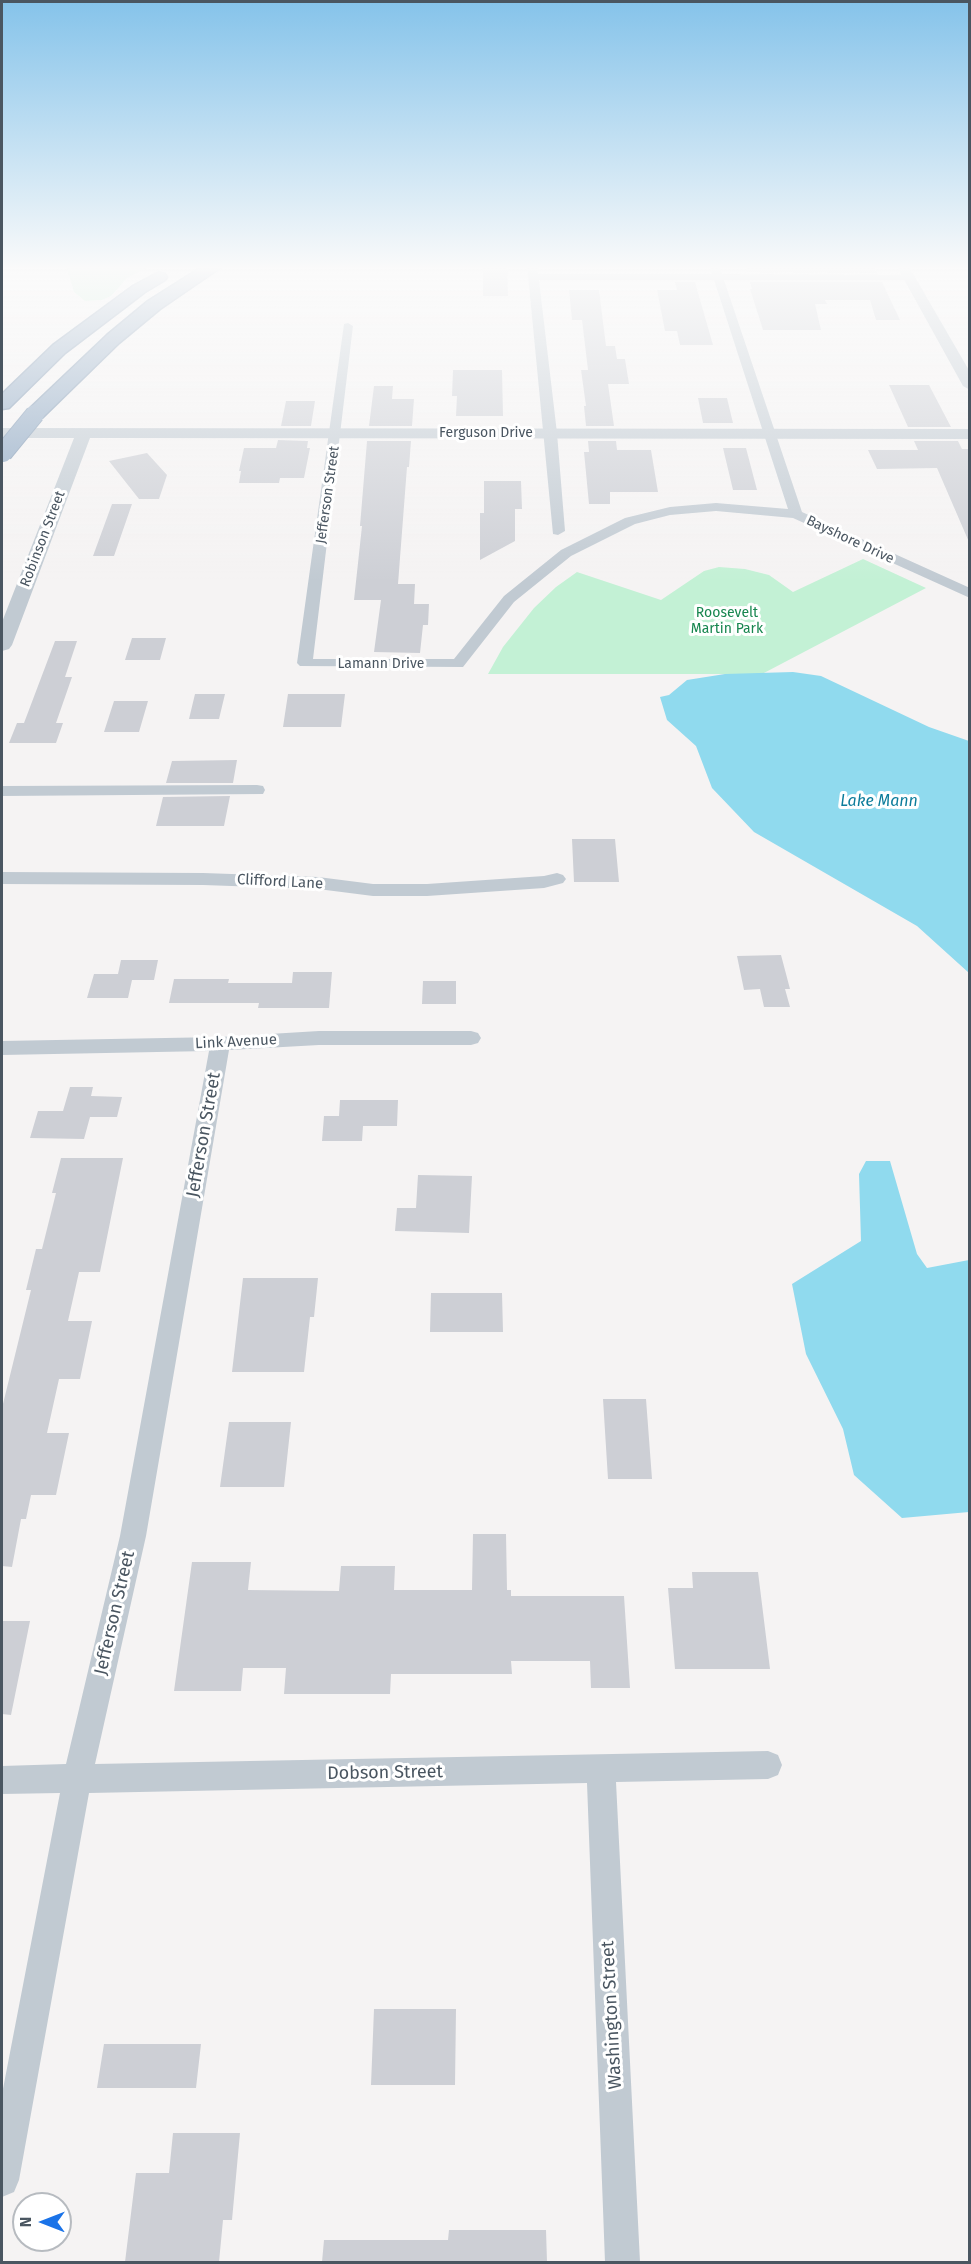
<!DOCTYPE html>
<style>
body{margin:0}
#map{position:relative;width:971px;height:2264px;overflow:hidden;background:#f5f3f3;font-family:"Fira Sans",sans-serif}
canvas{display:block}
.frame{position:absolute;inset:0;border:3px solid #4a5661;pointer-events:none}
.north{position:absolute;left:12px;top:2192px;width:60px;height:60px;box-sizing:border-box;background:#fff;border:2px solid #b7bbc0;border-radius:50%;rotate:270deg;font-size:16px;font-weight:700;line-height:24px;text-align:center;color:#4a5661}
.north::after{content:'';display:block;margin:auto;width:21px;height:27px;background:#1a73e8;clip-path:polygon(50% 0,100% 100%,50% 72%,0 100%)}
</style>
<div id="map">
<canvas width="971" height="2264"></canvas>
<div class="frame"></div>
<div class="north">N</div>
</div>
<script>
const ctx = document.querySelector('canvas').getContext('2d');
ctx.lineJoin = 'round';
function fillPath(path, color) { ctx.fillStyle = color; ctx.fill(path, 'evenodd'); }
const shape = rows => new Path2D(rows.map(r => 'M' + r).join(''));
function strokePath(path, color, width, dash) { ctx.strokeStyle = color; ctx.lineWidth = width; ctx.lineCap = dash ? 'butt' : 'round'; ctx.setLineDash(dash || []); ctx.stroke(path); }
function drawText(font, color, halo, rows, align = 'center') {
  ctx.font = font + ' "Fira Sans",sans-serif'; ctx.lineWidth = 6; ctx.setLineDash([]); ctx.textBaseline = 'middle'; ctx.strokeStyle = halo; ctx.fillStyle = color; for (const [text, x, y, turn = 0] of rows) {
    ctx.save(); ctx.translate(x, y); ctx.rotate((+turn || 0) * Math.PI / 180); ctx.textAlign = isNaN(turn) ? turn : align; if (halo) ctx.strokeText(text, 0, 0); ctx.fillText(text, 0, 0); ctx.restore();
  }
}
fillPath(shape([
 [66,265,152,265,127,278,111,296,102,300,85,301,74,292],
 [863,559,926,588,762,674,488,674,503,647,534,608,556,587,577,572,661,600,704,571,719,567,745,569,769,575,793,592]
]), '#c3f1d5');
fillPath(shape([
 [793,672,821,676,929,727,969,741,969,973,917,926,754,832,712,788,696,746,667,720,660,697,669,695,687,680,725,674],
 [866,1161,890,1161,917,1254,927,1268,969,1260,969,1512,902,1518,854,1475,843,1429,806,1354,792,1284,861,1241,859,1174]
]), '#90daee');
fillPath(shape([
 [483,265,507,265,508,296,483,296],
 [745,265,873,265,877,273,747,272],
 [675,282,695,282,713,345,680,345,677,331,665,331,657,290,677,290],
 [750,282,882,282,900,320,876,320,870,300,825,300,827,304,815,304,821,330,763,330,750,289,752,289],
 [569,290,599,290,606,346,615,346,617,359,625,359,629,384,608,384,614,426,586,426,584,406,586,406,581,370,588,370,582,320,572,320],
 [453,370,502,370,503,416,456,416,457,396,452,396],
 [889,385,929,385,951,427,908,427],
 [374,386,393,386,392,399,414,399,412,426,369,426],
 [698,398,727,398,733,423,703,423],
 [286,401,315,401,311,426,281,426],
 [278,440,308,441,307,448,310,448,304,478,280,478,279,483,239,483,241,471,239,471,244,448,276,448],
 [367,441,411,441,409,467,407,467,398,584,415,584,414,604,429,604,428,625,423,625,420,653,374,652,381,600,354,600,362,526,360,526],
 [588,441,616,441,617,450,651,450,658,492,610,492,610,504,589,504,584,452,589,452],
 [914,441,958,441,962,449,969,449,969,542,937,468,877,469,868,450,918,450],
 [723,448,746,448,757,490,733,490],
 [147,453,167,475,159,499,139,499,109,461],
 [484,481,521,481,522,509,515,509,515,541,480,560,480,513,484,513],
 [112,504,132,504,114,556,93,556],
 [132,638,166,638,160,660,125,660],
 [55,641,77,641,65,677,72,677,56,723,63,723,56,743,9,743,17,723,24,723],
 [195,694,225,694,219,719,189,719],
 [288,694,345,694,341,727,283,727],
 [114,701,148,701,139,732,104,732],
 [237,760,233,783,166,783,172,761],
 [230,796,224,826,156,826,163,797],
 [572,839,615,839,619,882,574,882],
 [781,955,790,989,785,989,790,1007,764,1007,760,989,744,990,737,956],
 [121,960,158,960,154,980,132,980,128,998,87,998,94,974,118,974],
 [293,972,332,972,329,1008,258,1008,259,1003,169,1003,174,979,229,979,228,983,292,983],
 [423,981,456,981,456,1004,422,1004],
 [70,1087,93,1087,91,1096,122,1097,117,1117,90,1117,84,1139,30,1138,38,1111,63,1111],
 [340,1100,398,1100,397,1126,363,1126,362,1141,322,1141,324,1116,339,1116],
 [61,1158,123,1158,100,1272,79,1272,68,1321,92,1321,80,1379,59,1379,47,1433,69,1433,56,1495,31,1495,26,1519,21,1519,12,1567,2,1566,2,1408,31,1290,26,1290,36,1249,42,1249,56,1193,52,1193],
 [418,1175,472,1176,469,1233,395,1231,397,1208,416,1208],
 [243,1278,318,1278,314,1317,310,1317,304,1372,232,1372],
 [431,1293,502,1293,503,1332,430,1332],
 [603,1399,646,1399,652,1479,608,1479],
 [229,1422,291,1422,284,1487,220,1487],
 [473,1534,506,1534,507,1590,511,1590,511,1596,624,1596,630,1688,591,1688,590,1661,511,1661,512,1674,391,1674,390,1694,284,1694,286,1668,243,1668,241,1691,174,1691,192,1562,251,1562,248,1590,339,1591,341,1566,395,1566,394,1590,472,1590],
 [692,1572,758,1572,770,1669,675,1669,668,1588,693,1588],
 [2,1621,30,1621,11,1715,2,1714],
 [374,2009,456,2009,455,2085,371,2085],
 [104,2044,201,2044,196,2088,97,2088],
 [173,2133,240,2133,232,2220,223,2220,219,2262,125,2262,136,2173,169,2173],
 [449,2230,546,2230,547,2262,322,2262,324,2240,448,2240]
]), '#cdcfd5');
const motorway = shape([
 [205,265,224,265,160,309,119,343,42,418,28,418,26,414,28,410,107,335,148,301,205,265],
 [159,272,165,274,167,277,165,280,145,292,65,353,9,408,2,409,2,394,53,345,133,286,159,272]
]);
strokePath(motorway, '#7690ad', 3);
fillPath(shape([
 [527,265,537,265,538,274,712,274,711,265,719,265,722,274,913,275,913,279,909,280,724,280,802,512,970,588,970,598,793,518,716,511,670,515,635,524,571,556,514,602,463,667,300,666,297,663,344,324,348,323,353,326,313,659,454,659,504,596,561,550,625,518,670,507,716,503,788,509,714,280,539,280,557,433,565,531,558,535,553,534,527,265],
 [257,785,263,786,265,790,263,794,2,796,2,786,257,785],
 [2,872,203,873,318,877,373,884,427,884,544,876,557,873,563,875,566,879,563,883,544,888,427,896,373,896,318,889,203,885,2,884,2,872],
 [319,1031,471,1031,478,1033,481,1038,478,1043,471,1045,319,1045,229,1050,146,1536,95,1764,768,1751,778,1755,782,1765,778,1775,768,1779,616,1782,640,2262,605,2262,587,1783,89,1793,19,2180,14,2192,2,2197,2,2094,60,1793,2,1794,2,1766,66,1764,120,1536,209,1051,2,1055,2,1041,220,1037,319,1031]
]), '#c1cad2');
fillPath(shape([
 [896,265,908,265,970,372,970,390,963,386,896,265],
 [2,428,970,429,970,439,90,438,12,645,9,649,2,651,2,622,74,438,2,438,2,428]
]), '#c1cad2');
fillPath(motorway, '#8ba5c1');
const motorwayBridge = shape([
 [3,453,35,414]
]);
strokePath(motorwayBridge, '#7690ad', 20, []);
strokePath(motorwayBridge, '#8ba5c1', 18);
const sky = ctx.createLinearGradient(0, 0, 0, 582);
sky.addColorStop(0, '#85c3ea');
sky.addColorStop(0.46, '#fafafa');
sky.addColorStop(1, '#fafafa00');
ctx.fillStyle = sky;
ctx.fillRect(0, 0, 971, 582);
drawText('14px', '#4a5661', '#fff', [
 ["Ferguson Drive",486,433],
 ["Jefferson Street",328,495,-82],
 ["Robinson Street",43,539,-69],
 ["Bayshore Drive",850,540,25],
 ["Lamann Drive",381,664]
]);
drawText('14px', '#17864f', '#fff', [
 ["Roosevelt",727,613],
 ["Martin Park",727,629]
]);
drawText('15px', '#4a5661', '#fff', [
 ["Clifford Lane",280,882,3],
 ["Link Avenue",236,1042,-3]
]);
drawText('italic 16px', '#0c7c9b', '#fff', [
 ["Lake Mann",879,802]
]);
drawText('18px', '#4a5661', '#fff', [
 ["Jefferson Street",204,1135,-80],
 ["Jefferson Street",115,1613,-77],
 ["Dobson Street",385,1773,-1],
 ["Washington Street",612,2015,-93]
]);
</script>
